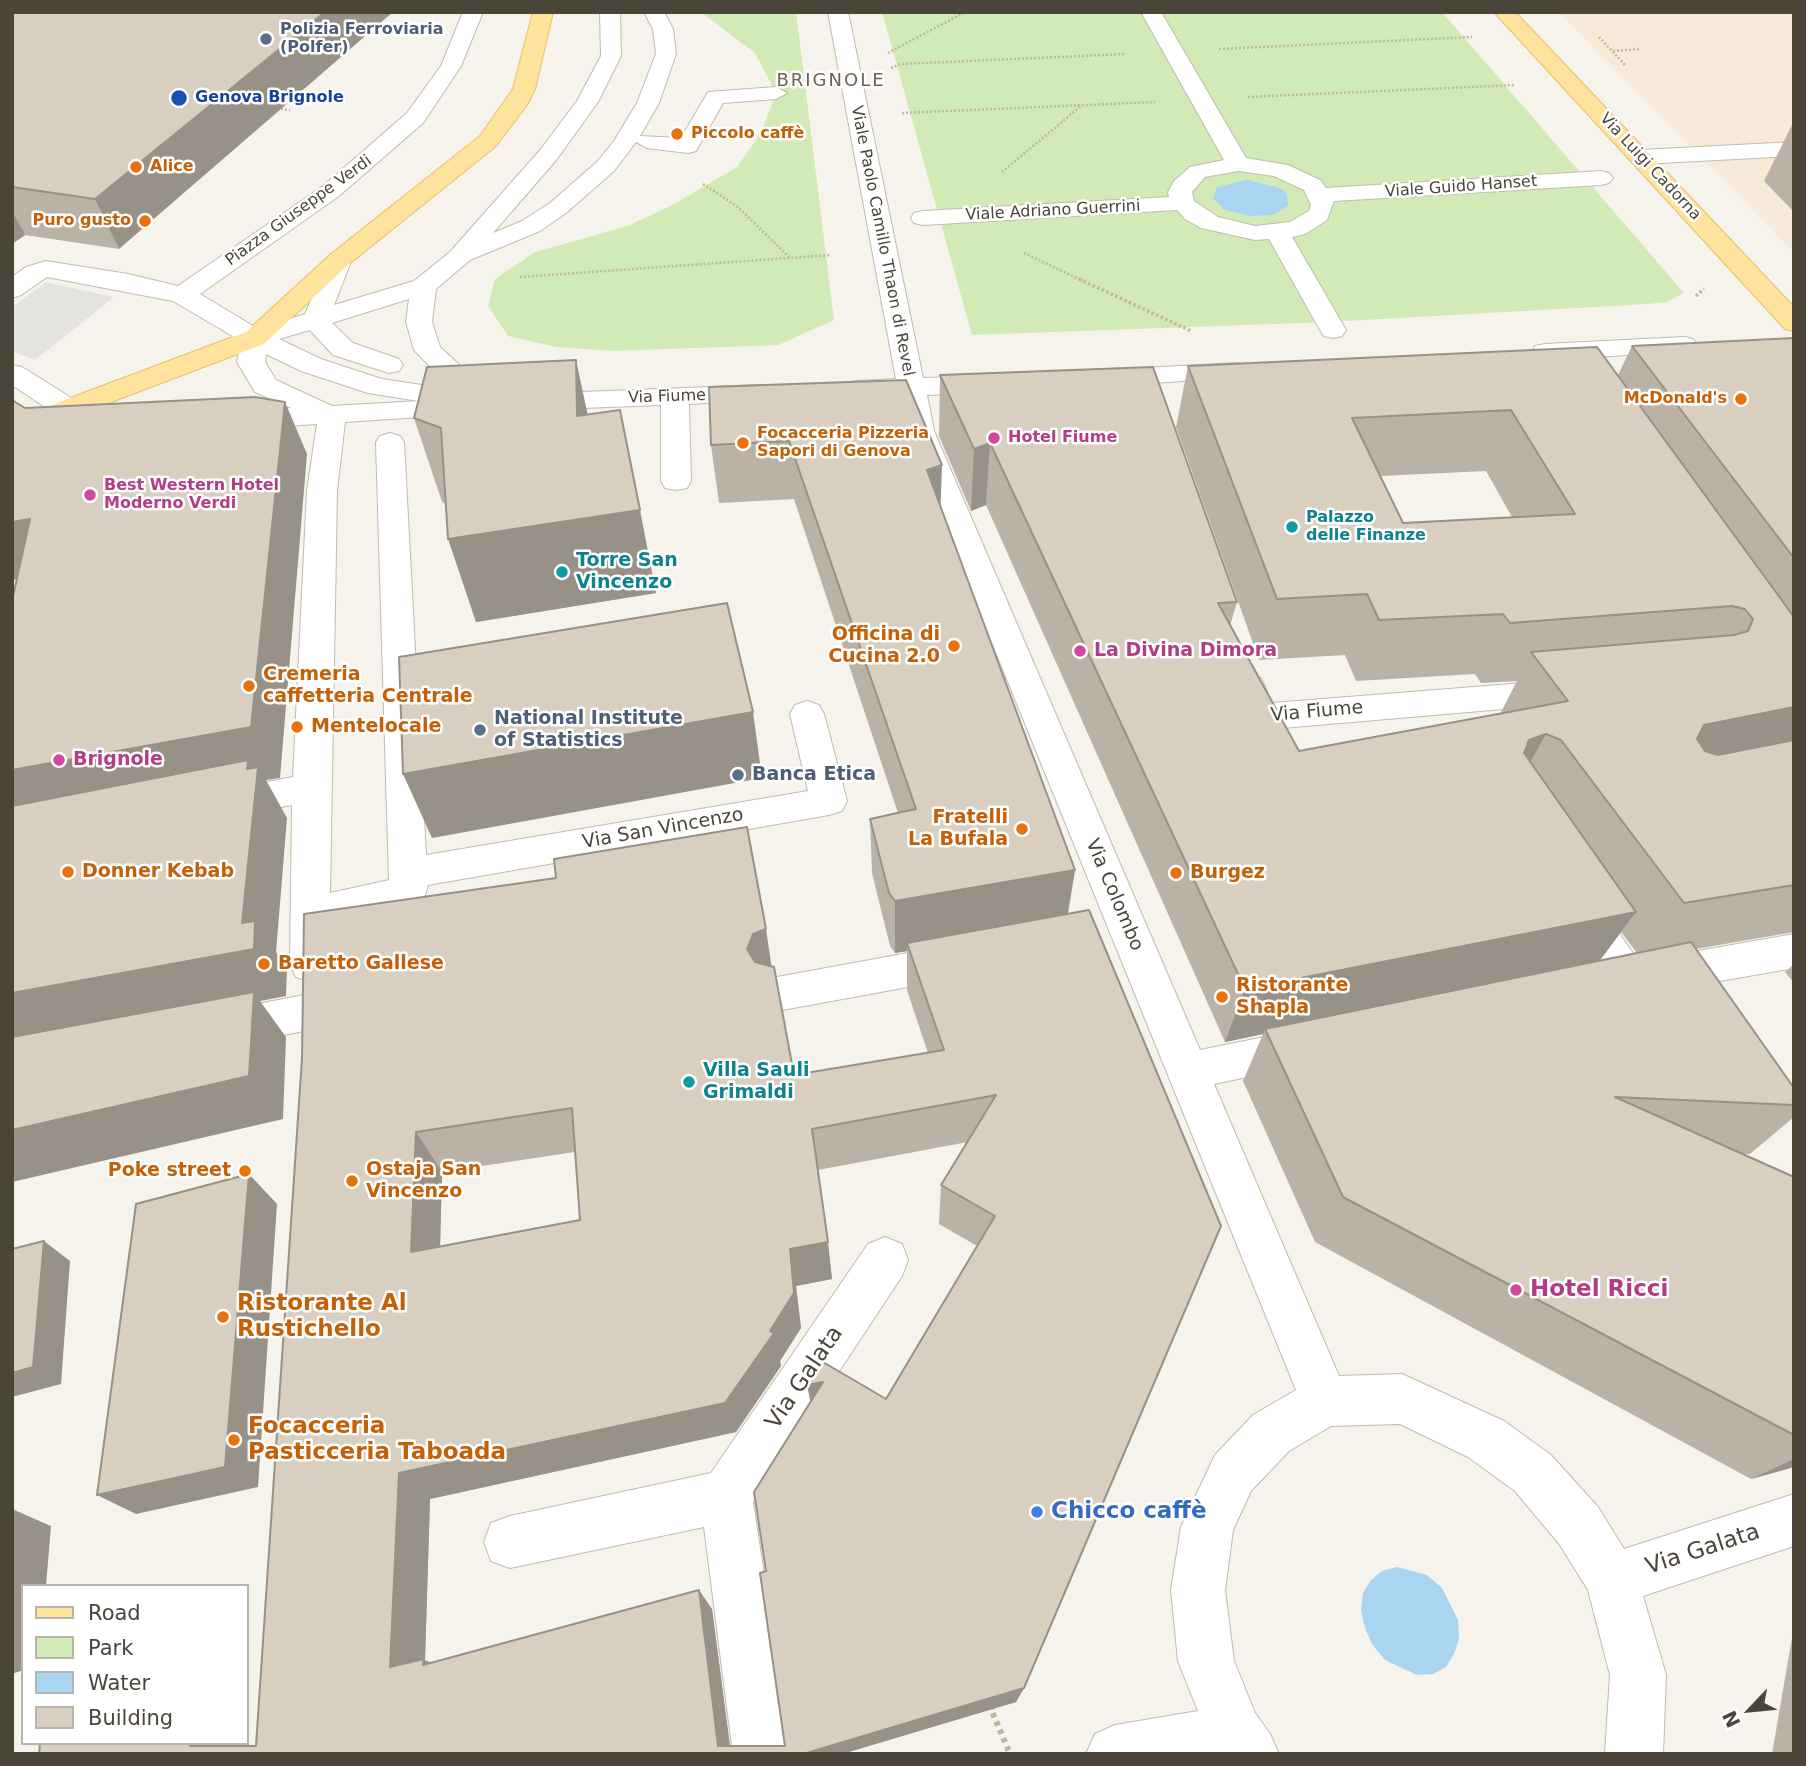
<!DOCTYPE html>
<meta charset="utf-8">
<style>
body{margin:0}
#map{position:relative;width:1806px;height:1766px;overflow:hidden;background:#f6f3ec;font-family:"DejaVu Sans",sans-serif}
canvas{display:block}
.frame{position:absolute;inset:0;border:14px solid #4b4439;pointer-events:none}
.legend{position:absolute;left:21px;top:1584px;width:228px;height:161px;box-sizing:border-box;background:#fff;border:2px solid #b7b4b0;margin:0;padding:9px 12px;list-style:none;font-size:21px;color:#4b4439}
.legend li{display:flex;align-items:center;gap:14px;height:35px}
.legend b{width:35px;border:2px solid #b7b4b0}
.north{position:absolute;left:1715px;top:1675px;width:70px;height:70px;-webkit-text-stroke:5px #fff;paint-order:stroke;rotate:244deg;font-size:19px;font-weight:700;line-height:28px;text-align:center;color:#4b4439}
.north::after{content:'';display:block;margin:auto;width:24px;height:32px;background:#4b4439;clip-path:polygon(50% 0,100% 100%,50% 72%,0 100%)}
</style>
<div id="map">
<canvas width="1806" height="1766"></canvas>
<div class="frame"></div>
<ul class="legend">
<li><b style="height:9px;background:#ffe39c"></b>Road</li>
<li><b style="height:19px;background:#d2eab5"></b>Park</li>
<li><b style="height:19px;background:#a9d4f2"></b>Water</li>
<li><b style="height:19px;background:#d8cfc1"></b>Building</li>
</ul>
<div class="north">N</div>
</div>
<script>
const ctx = document.querySelector('canvas').getContext('2d');
ctx.lineJoin = 'round';
function fillPath(path, color) { ctx.fillStyle = color; ctx.fill(path, 'evenodd'); }
const shape = rows => new Path2D(rows.map(r => 'M' + r).join(''));
function strokePath(path, color, width, dash) { ctx.strokeStyle = color; ctx.lineWidth = width; ctx.lineCap = dash ? 'butt' : 'round'; ctx.setLineDash(dash || []); ctx.stroke(path); }
function drawText(font, color, halo, rows, align = 'center') {
  ctx.font = font + ' "DejaVu Sans",sans-serif'; ctx.lineWidth = 5; ctx.setLineDash([]); ctx.textBaseline = 'middle'; ctx.strokeStyle = halo; ctx.fillStyle = color; for (const [text, x, y, turn = 0] of rows) {
    ctx.save(); ctx.translate(x, y); ctx.rotate((+turn || 0) * Math.PI / 180); ctx.textAlign = isNaN(turn) ? turn : align; if (halo) ctx.strokeText(text, 0, 0); ctx.fillText(text, 0, 0); ctx.restore();
  }
}
fillPath(shape([
 [1558,12,1794,12,1794,252]
]), '#f7ead8');
fillPath(shape([
 [701,12,796,12,834,320,778,345,613,351,556,347,508,336,488,306,495,279,535,252,628,226,676,203,737,167,761,133,776,93,755,53],
 [882,12,1442,12,1684,293,1667,302,1648,304,1328,322,972,335]
]), '#d2eab5');
fillPath(shape([
 [46,282,114,297,35,360,12,351,12,307]
]), '#e5e3e0');
fillPath(shape([
 [1247,180,1280,188,1287,194,1288,206,1273,215,1249,216,1225,210,1213,199,1217,187],
 [1397,1567,1427,1575,1442,1588,1458,1620,1459,1639,1454,1654,1446,1667,1433,1674,1417,1675,1385,1660,1372,1644,1365,1628,1361,1610,1363,1593,1371,1580,1382,1571]
]), '#a9d4f2');
const minor = shape([
 [463,12,483,12,461,66,423,123,339,196,200,294,258,329,305,314,331,254,349,254,352,259,334,305,414,281,450,252,541,149,577,101,601,56,600,12,620,12,621,56,598,102,557,159,493,233,522,221,550,203,598,161,614,141,637,103,656,54,653,29,644,12,664,12,673,29,676,54,659,103,640,136,681,138,708,92,776,87,787,93,776,99,723,103,696,151,688,153,647,148,636,142,614,171,566,213,540,231,470,260,436,289,432,322,440,347,468,373,496,388,500,394,496,400,478,400,482,406,478,412,468,414,345,422,337,491,330,893,389,880,376,442,380,436,390,433,400,436,404,442,426,855,808,791,790,714,795,705,807,701,819,705,824,714,847,801,842,811,829,815,428,885,423,903,330,924,330,965,324,977,310,982,296,977,290,965,292,805,224,818,211,814,206,804,211,794,224,790,293,777,307,491,317,424,238,429,228,426,224,420,228,414,291,408,255,392,237,362,241,341,173,301,47,277,21,295,12,298,12,277,26,267,46,261,128,274,178,286,323,186,407,113,441,66,463,12],
 [409,299,406,322,414,350,448,385,475,399,431,400,439,393,435,387,382,379,321,359,279,339,310,330,333,355,389,373,399,371,403,365,399,359,353,343,332,323,409,299],
 [266,354,301,371,368,393,419,401,332,406,276,380,265,362,266,354],
 [828,12,848,12,923,378,992,376,1002,378,1006,384,1002,390,992,392,927,395,934,431,1200,1050,1304,1029,1319,1034,1325,1047,1319,1060,1304,1065,1214,1084,1339,1376,1402,1374,1504,1421,1551,1455,1598,1507,1624,1549,1794,1494,1794,1546,1643,1596,1666,1675,1663,1754,1605,1754,1610,1675,1588,1590,1560,1545,1515,1491,1468,1457,1400,1424,1331,1426,1289,1451,1251,1491,1233,1530,1225,1590,1234,1661,1255,1713,1270,1734,1279,1754,1086,1754,1095,1734,1115,1725,1198,1711,1178,1661,1171,1590,1181,1527,1215,1455,1253,1415,1296,1390,906,431,899,396,857,397,847,395,843,389,847,383,857,381,896,379,828,12],
 [1141,12,1161,12,1246,158,1288,165,1320,180,1326,188,1601,171,1609,173,1613,178,1609,183,1601,185,1334,201,1327,220,1305,234,1292,237,1346,330,1342,336,1333,338,1324,336,1320,330,1269,239,1255,240,1201,228,1185,219,1177,210,923,225,914,223,911,218,914,213,923,211,1169,197,1168,192,1174,181,1190,167,1224,160,1141,12],
 [1238,171,1274,176,1304,190,1311,205,1309,211,1290,222,1255,226,1218,217,1194,201,1192,192,1205,177,1238,171],
 [1794,142,1794,156,1641,164,1630,157,1641,150,1794,142],
 [1684,337,1693,339,1697,345,1693,351,1545,360,1535,358,1532,352,1535,346,1545,344,1684,337],
 [1237,363,1247,365,1251,371,1247,377,1105,386,1095,384,1091,378,1095,372,1105,370,1237,363],
 [12,365,22,367,100,416,114,419,118,425,114,431,104,434,81,428,57,415,12,385,12,365],
 [761,385,771,387,775,393,771,399,689,404,691,481,687,488,676,490,665,488,661,481,661,405,531,410,521,408,517,402,521,396,531,394,761,385],
 [1249,675,1261,678,1272,703,1562,680,1574,683,1579,692,1574,701,1562,704,1259,730,1247,726,1232,687,1237,678,1249,675],
 [1579,891,1593,896,1642,966,1658,958,1794,934,1794,968,1658,992,1646,988,1643,992,1629,997,1615,992,1559,907,1565,896,1579,891],
 [957,944,971,949,977,961,971,973,957,978,777,1011,763,1006,757,994,763,982,777,977,957,944],
 [309,994,324,999,330,1012,324,1025,309,1030,221,1047,206,1042,200,1029,206,1016,221,1011,309,994],
 [885,1237,902,1244,908,1260,902,1276,753,1502,791,1754,733,1754,704,1527,510,1568,491,1561,484,1542,491,1523,510,1516,711,1473,868,1244,885,1237]
]);
const major = shape([
 [533,12,553,12,535,89,527,105,496,146,349,264,264,344,77,415,12,445,12,425,57,403,246,332,331,254,480,136,513,89,533,12],
 [1494,12,1515,12,1794,307,1794,331,1785,329,1494,12]
]);
strokePath(minor, '#c2bbae', 2);
strokePath(major, '#e6c16a', 2);
strokePath(shape([
 [1599,37,1625,65],
 [1219,49,1472,37],
 [1613,51,1640,49],
 [888,53,965,12],
 [891,68,901,64,1126,54],
 [1248,97,1515,85],
 [281,109,290,110],
 [902,113,1155,102],
 [1002,172,1081,106],
 [703,184,738,207,789,257],
 [1024,253,1083,281],
 [520,277,831,255]
]), '#c4b79f', 2.5, [2, 2]);
strokePath(shape([
 [1079,279,1191,331],
 [1696,296,1704,289]
]), '#c4b79f', 3.5, [2.5, 2.5]);
strokePath(shape([
 [993,1705,991,1709,1010,1754]
]), '#c4b79f', 6, [4.5, 4.5]);
fillPath(minor, '#fff');
fillPath(major, '#ffe39c');
fillPath(shape([
 [12,12,119,249,25,235,12,244],
 [1794,121,1794,212,1764,181],
 [1794,338,1794,932,1696,949,1794,1088,1794,1117,1750,1154,1743,1154,1794,1177,1794,1467,1751,1479,1315,1242,1243,1081,1263,1034,1225,1042,986,505,971,511,939,436,940,375,1237,602,1230,626,1299,751,1502,713,1501,712,1517,681,1481,683,1475,674,1356,681,1345,655,1259,660,1176,427,1188,366,1618,375,1632,346],
 [1486,471,1512,517,1403,523,1380,476],
 [1621,932,1637,953,1599,961],
 [709,387,941,507,1075,870,1068,914,1024,1688,1016,1702,842,1754,39,1754,239,1743,239,1746,256,1746,302,1058,772,967,794,1075,928,1053,907,990,907,951,895,953,890,946,872,873,870,819,898,813,794,499,719,503,711,445],
 [968,1142,941,1185,939,1224,977,1246,886,1399,766,1571,785,1746,730,1746,712,1609,431,1663,425,1660,430,1499,736,1432,781,1366,780,1361,801,1328,796,1286,832,1279,818,1170],
 [575,1152,580,1220,440,1247,442,1172],
 [588,414,656,593,476,622,446,504,442,502,414,418],
 [1794,964,1794,983,1785,972],
 [1794,1626,1794,1754,1772,1754]
]), '#bab2a6');
fillPath(shape([
 [325,12,393,12,119,249,95,199],
 [12,211,25,235,12,244],
 [576,360,594,444,577,416],
 [285,402,307,454,280,778,266,780,287,818,276,952,287,968,286,996,260,1001,286,1037,283,1119,12,1182,12,770],
 [990,443,986,505,971,511,974,449],
 [942,465,940,523,927,470],
 [640,510,656,593,476,622,448,539],
 [30,519,63,571,12,580,12,522],
 [1794,707,1793,757,1663,784,1704,725],
 [753,712,762,778,432,838,403,774],
 [1546,734,1513,793,1497,799,1529,740],
 [1075,870,1066,923,907,943,907,951,895,953,895,901],
 [1636,912,1595,967,1265,1029,1263,1034,1225,1042,1245,989],
 [766,929,773,976,761,981,747,949,753,934],
 [416,1132,442,1172,439,1288,411,1252],
 [249,1174,277,1204,258,1487,136,1514,97,1495],
 [44,1241,70,1261,61,1384,12,1397,12,1373],
 [828,1242,832,1279,796,1286,801,1328,780,1361,781,1366,736,1432,430,1499,425,1660,456,1674,390,1667,399,1473,770,1331,790,1249],
 [823,1382,813,1415,807,1385],
 [1794,1459,1794,1467,1751,1479],
 [12,1509,51,1526,46,1586,23,1586,23,1670,12,1674],
 [699,1590,712,1609,731,1754,718,1746],
 [1024,1688,1016,1702,842,1754,803,1754],
 [190,1743,239,1743,239,1754,190,1746]
]), '#979187');
const building = shape([
 [12,12,325,12,95,199,12,187,12,12],
 [1794,338,1794,558,1632,346,1794,338],
 [1597,347,1794,617,1794,707,1704,725,1697,739,1705,751,1718,755,1794,740,1794,885,1684,903,1561,740,1546,734,1529,740,1524,753,1636,912,1245,989,990,443,974,449,940,375,1153,367,1237,602,1218,603,1299,751,1568,701,1531,652,1734,635,1748,631,1753,619,1745,609,1732,606,1510,623,1503,614,1379,620,1367,594,1277,599,1188,366,1597,347],
 [1511,410,1575,514,1403,523,1352,418,1511,410],
 [576,360,577,416,620,410,640,510,448,539,441,428,414,418,427,367,576,360],
 [906,380,942,465,927,470,1075,870,895,901,889,893,870,819,916,809,789,441,711,445,709,387,906,380],
 [255,397,285,402,251,727,12,770,12,601,30,519,12,522,12,400,25,408,255,397],
 [727,603,753,712,403,774,399,657,727,603],
 [248,760,247,769,258,767,242,923,255,921,254,949,12,993,12,806,248,760],
 [747,827,766,929,753,934,747,949,755,962,774,967,794,1075,944,1050,907,943,1089,910,1221,1226,1024,1688,803,1754,39,1754,40,1743,190,1743,190,1746,256,1746,302,1058,304,914,556,878,554,859,747,827],
 [996,1095,941,1185,995,1216,886,1399,823,1362,807,1385,823,1382,754,1492,766,1571,760,1573,785,1746,718,1746,699,1590,423,1665,424,1659,390,1667,399,1473,725,1403,774,1333,770,1331,794,1293,790,1249,828,1242,812,1129,996,1095],
 [572,1108,580,1220,411,1252,416,1132,572,1108],
 [1691,942,1794,1088,1794,1105,1615,1097,1794,1177,1794,1435,1343,1197,1265,1029,1691,942],
 [254,992,249,1076,12,1130,12,1037,254,992],
 [249,1174,225,1467,97,1495,136,1204,249,1174],
 [44,1241,33,1367,12,1373,12,1249,44,1241]
]);
fillPath(building, '#d8cfc1');
strokePath(building, '#979187', 2);
for (const [x, y, r, color] of [
 [266,39,7,"#5c6f8a"],
 [179,98,9,"#1a4fb4"],
 [677,134,7,"#e8710a"],
 [136,167,7,"#e8710a"],
 [145,221,7,"#e8710a"],
 [1741,399,7,"#e8710a"],
 [994,438,7,"#d1479c"],
 [743,443,7,"#e8710a"],
 [90,495,7,"#d1479c"],
 [1292,527,7,"#0f9aa8"],
 [562,572,7,"#0f9aa8"],
 [954,646,7,"#e8710a"],
 [1080,651,7,"#d1479c"],
 [249,686,7,"#e8710a"],
 [297,727,7,"#e8710a"],
 [480,730,7,"#5c6f8a"],
 [59,760,7,"#d1479c"],
 [738,775,7,"#5c6f8a"],
 [1022,829,7,"#e8710a"],
 [68,872,7,"#e8710a"],
 [1176,873,7,"#e8710a"],
 [264,964,7,"#e8710a"],
 [1222,997,7,"#e8710a"],
 [689,1082,7,"#0f9aa8"],
 [245,1171,7,"#e8710a"],
 [352,1181,7,"#e8710a"],
 [1516,1290,7,"#d1479c"],
 [223,1317,7,"#e8710a"],
 [234,1440,7,"#e8710a"],
 [1037,1512,7,"#3f7fe0"]
]) { const dot = new Path2D(); dot.arc(x, y, r, 0, 2 * Math.PI); ctx.fillStyle = color; ctx.fill(dot); strokePath(dot, '#fff', 2.5); }
drawText('bold 16px', '#4e5e75', '#fff', [
 ["Polizia Ferroviaria",280,30],
 ["(Polfer)",280,48]
], 'left');
drawText('bold 16px', '#164399', '#fff', [
 ["Genova Brignole",195,98]
], 'left');
drawText('bold 16px', '#c56008', '#fff', [
 ["Piccolo caffè",691,134],
 ["Alice",150,167],
 ["Puro gusto",131,221,"right"],
 ["McDonald's",1727,399,"right"],
 ["Focacceria Pizzeria",757,434],
 ["Sapori di Genova",757,452]
], 'left');
drawText('16px', '#4b4439', '#fff', [
 ["Via Luigi Cadorna",1650,167,47],
 ["Viale Guido Hanset",1461,187,-4],
 ["Piazza Giuseppe Verdi",299,211,-36],
 ["Viale Adriano Guerrini",1053,211,-3],
 ["Viale Paolo Camillo Thaon di Revel",882,241,79],
 ["Via Fiume",667,397,-2]
]);
drawText('bold 16px', '#b23c85', '#fff', [
 ["Hotel Fiume",1008,438],
 ["Best Western Hotel",104,486],
 ["Moderno Verdi",104,504]
], 'left');
drawText('bold 16px', '#0d838f', '#fff', [
 ["Palazzo",1306,518],
 ["delle Finanze",1306,536]
], 'left');
ctx.letterSpacing = '2px';
drawText('18px', '#6e6250', '#fff', [
 ["BRIGNOLE",831,81]
]);
ctx.letterSpacing = '0px';
drawText('bold 19px', '#0d838f', '#fff', [
 ["Torre San",576,561],
 ["Vincenzo",576,583],
 ["Villa Sauli",703,1071],
 ["Grimaldi",703,1093]
], 'left');
drawText('bold 19px', '#c56008', '#fff', [
 ["Officina di",940,635,"right"],
 ["Cucina 2.0",940,657,"right"],
 ["Cremeria",263,675],
 ["caffetteria Centrale",263,697],
 ["Mentelocale",311,727],
 ["Fratelli",1008,818,"right"],
 ["La Bufala",1008,840,"right"],
 ["Donner Kebab",82,872],
 ["Burgez",1190,873],
 ["Baretto Gallese",278,964],
 ["Ristorante",1236,986],
 ["Shapla",1236,1008],
 ["Ostaja San",366,1170],
 ["Vincenzo",366,1192],
 ["Poke street",231,1171,"right"]
], 'left');
drawText('bold 19px', '#b23c85', '#fff', [
 ["La Divina Dimora",1094,651],
 ["Brignole",73,760]
], 'left');
drawText('19px', '#4b4439', '#fff', [
 ["Via Fiume",1317,712,-5],
 ["Via San Vincenzo",663,829,-10],
 ["Via Colombo",1114,895,67]
]);
drawText('bold 19px', '#4e5e75', '#fff', [
 ["National Institute",494,719],
 ["of Statistics",494,741],
 ["Banca Etica",752,775]
], 'left');
drawText('bold 23px', '#b23c85', '#fff', [
 ["Hotel Ricci",1530,1290]
], 'left');
drawText('bold 23px', '#c56008', '#fff', [
 ["Ristorante Al",237,1304],
 ["Rustichello",237,1330],
 ["Focacceria",248,1427],
 ["Pasticceria Taboada",248,1453]
], 'left');
drawText('23px', '#4b4439', '#fff', [
 ["Via Galata",805,1378,-56],
 ["Via Galata",1703,1550,-18]
]);
drawText('bold 23px', '#366cbe', '#fff', [
 ["Chicco caffè",1051,1512]
], 'left');
</script>
